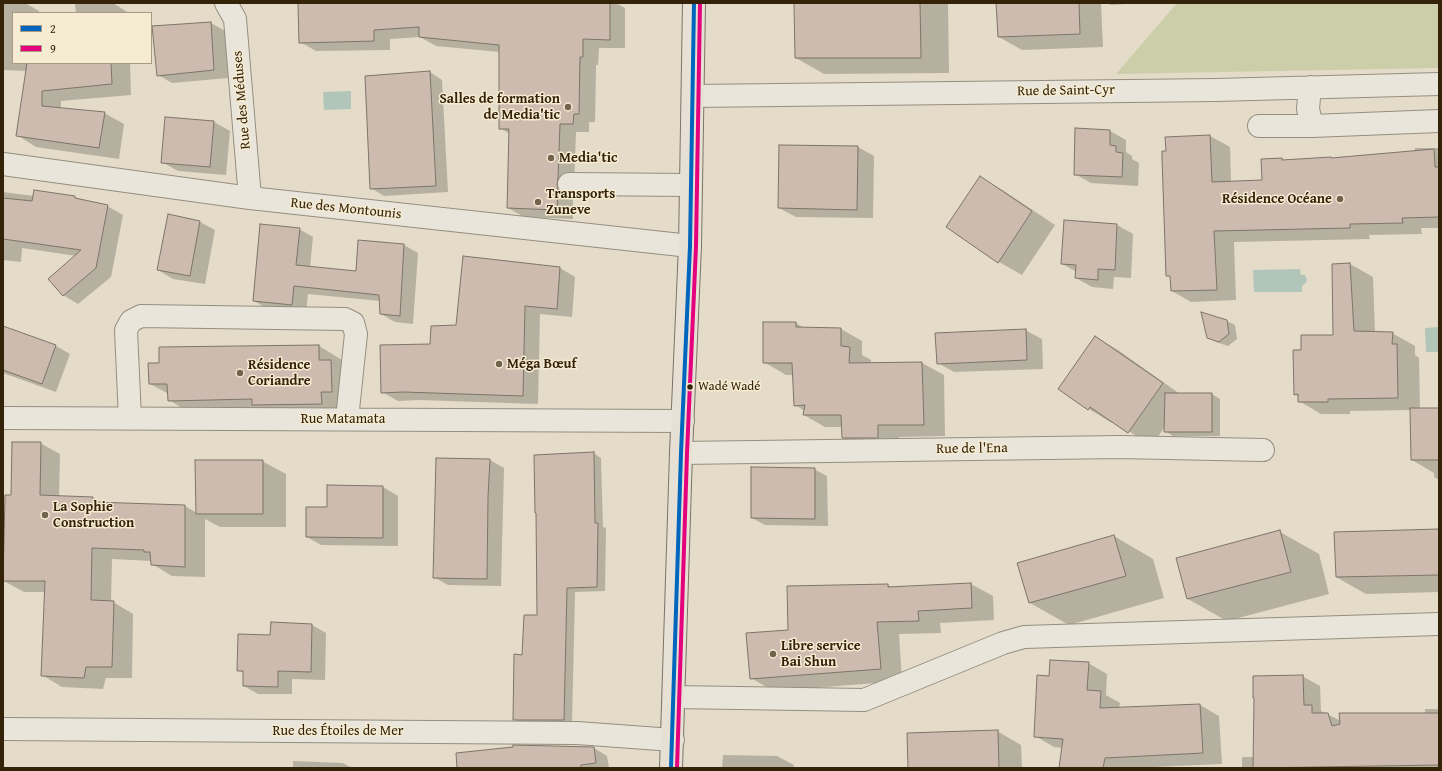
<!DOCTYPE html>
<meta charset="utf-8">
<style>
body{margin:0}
#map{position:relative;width:1442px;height:771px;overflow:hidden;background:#e4dcc8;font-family:"Gentium Book Plus",serif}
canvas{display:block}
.frame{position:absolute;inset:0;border:4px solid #352309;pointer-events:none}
.legend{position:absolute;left:12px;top:12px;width:140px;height:52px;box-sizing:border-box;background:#f6ebd3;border:1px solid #a99b82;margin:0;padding:5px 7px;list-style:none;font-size:12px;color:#352309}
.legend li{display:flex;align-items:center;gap:8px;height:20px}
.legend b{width:20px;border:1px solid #a99b82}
</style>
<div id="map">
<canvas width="1442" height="771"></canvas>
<div class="frame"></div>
<ul class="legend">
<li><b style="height:5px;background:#0065bd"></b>2</li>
<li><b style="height:5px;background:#e5007d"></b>9</li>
</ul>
</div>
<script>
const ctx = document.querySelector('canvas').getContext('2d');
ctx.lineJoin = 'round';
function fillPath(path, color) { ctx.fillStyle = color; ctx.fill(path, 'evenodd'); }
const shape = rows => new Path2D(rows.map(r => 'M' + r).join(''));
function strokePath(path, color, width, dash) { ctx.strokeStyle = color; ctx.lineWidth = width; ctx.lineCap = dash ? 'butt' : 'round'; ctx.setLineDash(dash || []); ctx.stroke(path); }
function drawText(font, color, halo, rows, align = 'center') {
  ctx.font = font + ' "Gentium Book Plus",serif'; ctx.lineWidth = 3; ctx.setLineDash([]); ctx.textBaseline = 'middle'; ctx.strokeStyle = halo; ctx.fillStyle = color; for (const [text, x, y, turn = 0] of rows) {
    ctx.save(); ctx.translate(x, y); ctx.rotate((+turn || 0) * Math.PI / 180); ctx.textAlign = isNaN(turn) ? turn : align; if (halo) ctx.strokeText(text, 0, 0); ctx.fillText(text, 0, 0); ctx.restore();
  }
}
fillPath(shape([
 [1177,3,1439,3,1439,68,1116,74]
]), '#cccea9');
fillPath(shape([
 [351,91,351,109,324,110,323,92],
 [1300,269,1301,275,1305,275,1307,279,1306,283,1302,286,1302,292,1254,292,1253,270],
 [1439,327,1439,352,1426,352,1425,328]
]), '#b1c6b8');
fillPath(shape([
 [3,3,25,3,39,11,39,13,13,13,13,63,130,63,131,95,61,101,61,109,104,113,124,124,119,159,36,147,17,135,26,71,3,70],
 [75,3,113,3,129,13,76,13],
 [299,3,616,3,625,8,625,48,599,48,598,65,596,65,595,122,589,122,589,132,576,132,574,187,572,193,573,199,573,219,524,217,508,208,510,134,500,128,500,52,436,46,420,37,390,39,390,50,316,51,300,42],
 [795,3,946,3,948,4,949,73,824,74,796,58],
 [997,3,1101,3,1103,47,1022,50,999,37],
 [1108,3,1140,3,1111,5],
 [211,23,225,31,228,78,172,83,158,75],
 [430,72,442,80,448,192,384,196,371,188],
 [166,118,214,122,230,131,226,175,178,171,162,162],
 [1110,131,1126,140,1126,152,1132,156,1132,159,1139,163,1138,186,1091,183,1075,174],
 [1210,136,1230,147,1231,182,1263,181,1262,160,1282,159,1285,160,1331,158,1333,159,1415,151,1415,148,1439,148,1439,228,1421,228,1422,234,1369,235,1370,239,1234,242,1236,300,1191,302,1172,291,1171,277,1167,275,1166,138],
 [858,147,874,156,873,218,796,217,779,208],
 [980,177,1004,191,1055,225,1022,275,999,262],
 [3,192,34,196,75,197,82,201,107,206,123,215,111,277,78,304,63,295,77,256,22,248,21,262,3,260],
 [169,215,200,222,215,230,205,284,173,279,158,270],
 [1117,225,1133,234,1131,278,1114,277,1113,289,1092,287,1076,278,1077,272,1062,264],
 [299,229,313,237,310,267,357,272,359,241,404,245,418,253,413,324,395,322,381,314,380,301,308,294,306,313,268,309,254,301],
 [1350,264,1373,277,1375,333,1392,333,1415,346,1415,355,1419,358,1420,409,1439,408,1439,480,1434,477,1434,473,1412,460,1411,410,1350,411,1350,414,1321,414,1299,401,1299,397,1295,394,1302,351,1334,336,1333,265],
 [560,268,575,277,572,317,540,314,538,404,419,400,398,401,382,392,431,345,457,326],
 [1227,321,1235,325,1237,339,1228,346,1216,342,1208,337],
 [796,323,804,328,841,329,862,341,862,355,871,360,871,364,922,363,944,375,945,436,899,437,899,450,864,450,843,438,843,427,825,427,804,415,805,411,795,405,794,375,786,375,764,362],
 [3,328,56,346,70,354,56,392,3,373],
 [1025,330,1042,339,1043,369,954,372,938,363],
 [1095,337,1118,350,1180,394,1212,394,1220,399,1220,436,1173,436,1165,431,1165,426,1152,446,1113,421,1112,423,1089,409,1059,388],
 [319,346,342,360,345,417,192,414,169,400,169,394,150,384,160,364],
 [40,443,60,454,59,497,93,498,101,503,185,506,197,513,262,461,286,474,286,527,220,527,205,519,205,577,172,576,152,564,152,561,112,559,111,602,113,602,133,614,132,678,106,678,103,689,62,687,42,675,45,592,24,592,4,581,12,496],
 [593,453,601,458,603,527,606,528,605,591,575,592,572,724,522,724,514,719,523,656,538,616],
 [490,460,504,468,501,586,448,585,434,577],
 [814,469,827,476,828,526,765,525,752,518],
 [328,486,383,487,398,496,398,546,321,545,307,537,328,508],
 [1439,530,1439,592,1366,594,1336,577],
 [1280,532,1319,554,1329,594,1227,621,1188,599],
 [1114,536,1153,559,1164,598,1069,625,1030,603,1018,564],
 [971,584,993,596,994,620,940,623,941,633,899,634,902,681,773,691,751,678,789,631,888,585,892,587],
 [312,625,326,633,325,680,292,679,292,694,258,694,244,686,244,673,238,670],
 [1088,663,1107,674,1106,695,1120,703,1119,709,1200,705,1219,716,1222,764,1129,768,1077,768,1063,748,1054,747,1035,736,1050,677],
 [1302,676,1320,686,1321,711,1341,721,1425,714,1425,709,1439,709,1439,768,1242,768,1242,757,1254,757],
 [997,731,1021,745,1022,768,909,768],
 [594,748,607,756,609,768,484,768],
 [723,755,777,756,794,765,793,768,722,768],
 [293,761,343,763,350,767,417,768,293,768]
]), '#0003');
const building = shape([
 [298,3,610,3,610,40,583,39,583,57,580,57,579,114,574,114,573,124,560,124,558,178,557,184,558,190,557,210,507,208,509,129,499,129,499,45,419,37,419,27,374,30,374,41,299,43,298,3],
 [794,3,920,3,921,58,795,58,794,3],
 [996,3,1079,3,1080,34,998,37,996,3],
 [211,22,214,70,157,76,152,26,211,22],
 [27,63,111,63,112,84,42,91,42,106,105,112,99,148,16,136,27,63],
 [430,71,436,186,370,189,365,76,430,71],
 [165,117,214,121,210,167,161,163,165,117],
 [1075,128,1110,130,1110,145,1116,146,1116,152,1123,153,1122,177,1074,175,1075,128],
 [1210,135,1212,182,1262,180,1261,159,1282,158,1282,160,1331,157,1331,158,1434,149,1435,167,1439,167,1439,217,1402,218,1403,223,1350,224,1350,228,1214,231,1217,290,1171,291,1170,276,1166,276,1162,157,1162,151,1166,151,1165,137,1210,135],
 [779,145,858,146,857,210,778,208,779,145],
 [980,176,1032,211,998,263,946,227,980,176],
 [34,190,75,196,75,198,108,205,96,268,63,296,48,279,81,250,3,239,3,198,32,201,34,190],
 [168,214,200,221,190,276,157,270,168,214],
 [1064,220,1117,224,1115,270,1098,269,1098,280,1075,278,1076,265,1061,264,1064,220],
 [260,224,300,228,296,265,356,271,358,240,404,244,400,316,380,314,379,295,294,286,292,305,253,301,260,224],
 [463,256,560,267,557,309,525,306,523,396,403,392,381,393,380,345,430,344,431,326,456,325,463,256],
 [1350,263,1354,331,1393,332,1392,344,1397,344,1398,398,1328,399,1328,402,1298,402,1298,394,1294,395,1293,350,1301,350,1301,335,1333,335,1332,264,1350,263],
 [1201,312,1227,320,1229,334,1219,342,1207,338,1201,312],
 [763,322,796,322,796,327,841,328,841,346,850,347,849,363,922,362,924,425,878,425,878,438,842,438,841,415,803,415,805,405,794,406,792,363,763,363,763,322],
 [3,326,56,345,42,384,3,370,3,326],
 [1026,329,1027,360,937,364,935,333,1026,329],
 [1095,336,1163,383,1128,433,1090,407,1088,410,1058,389,1095,336],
 [319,345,319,360,331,360,332,392,321,392,322,404,252,405,252,399,168,401,167,384,149,384,148,363,159,363,159,347,319,345],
 [1165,393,1212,393,1212,432,1164,432,1165,393],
 [1410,408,1439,408,1439,460,1411,460,1410,408],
 [12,442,41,442,40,495,93,497,93,502,185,505,185,567,151,565,150,552,144,552,144,550,92,548,91,600,114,601,112,667,86,667,84,678,41,676,45,581,3,581,5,495,11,495,12,442],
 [594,452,595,523,598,523,597,587,567,588,564,720,513,720,514,654,522,655,524,615,537,615,536,513,535,513,534,455,594,452],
 [436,458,490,459,488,497,487,579,433,578,436,458],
 [195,460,263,460,263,514,196,514,195,460],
 [751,467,815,468,815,519,751,518,751,467],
 [327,485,383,486,383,538,306,537,306,507,327,507,327,485],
 [1439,529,1439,575,1336,577,1334,532,1439,529],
 [1280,530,1291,572,1187,599,1176,558,1280,530],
 [1114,535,1126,576,1029,603,1017,563,1114,535],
 [971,583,972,608,918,611,919,621,877,622,881,669,750,679,746,633,788,630,787,586,888,584,888,587,971,583],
 [271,622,312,624,311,672,278,671,278,687,243,686,243,671,237,671,238,634,270,635,271,622],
 [1050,660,1089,662,1087,690,1101,691,1100,708,1200,704,1203,753,1105,758,1103,768,1059,768,1063,739,1034,737,1037,675,1049,676,1050,660],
 [1303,675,1304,705,1312,705,1312,713,1328,713,1332,726,1340,724,1339,713,1439,713,1439,765,1253,768,1254,698,1253,698,1253,676,1303,675],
 [998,730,999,768,908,768,907,733,998,730],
 [513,745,594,747,596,763,581,765,581,768,457,768,456,753,513,747,513,745]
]);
fillPath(building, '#cdbbb0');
strokePath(building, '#7c7567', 1);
const minor = shape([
 [226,3,235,19,250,198],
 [1310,87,1308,109,1312,126],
 [693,96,1216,90,1439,84],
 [1259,126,1312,126,1439,121],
 [3,164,250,198,690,246],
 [569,184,691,185],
 [3,418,683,421],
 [130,419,126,330,131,321,141,316,345,319,353,323,356,334,347,419],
 [681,453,1120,447,1263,450],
 [674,697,864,700,1003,643,1024,637,1439,624],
 [3,729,577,733,673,740]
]);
const major = shape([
 [671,768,681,453,690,246,694,3]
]);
strokePath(minor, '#958e80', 24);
strokePath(major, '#7c7567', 24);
strokePath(minor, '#eae5db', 22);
strokePath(major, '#e6e0d5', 22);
strokePath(shape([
 [671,768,681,453,690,246,694,3]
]), '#0065bd', 4);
strokePath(shape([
 [677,768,687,453,696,246,700,3]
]), '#e5007d', 4);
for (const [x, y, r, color] of [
 [568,107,4,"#72644c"],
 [551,158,4,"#72644c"],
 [1340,199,4,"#72644c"],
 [538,202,4,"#72644c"],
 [499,364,4,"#72644c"],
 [240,373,4,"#72644c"],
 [690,387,3.5,"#352309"],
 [45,515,4,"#72644c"],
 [773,654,4,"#72644c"]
]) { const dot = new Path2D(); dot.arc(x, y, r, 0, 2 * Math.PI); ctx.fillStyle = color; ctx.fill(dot); strokePath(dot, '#f6ebd3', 1.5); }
drawText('13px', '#352309', '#f6ebd3', [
 ["Wadé Wadé",698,387]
], 'left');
drawText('14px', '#352309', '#f6ebd3', [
 ["Rue de Saint-Cyr",1066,91,-1],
 ["Rue des Méduses",242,100,-95],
 ["Rue des Montounis",346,209,6],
 ["Rue Matamata",343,419],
 ["Rue de l'Ena",972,449,-1],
 ["Rue des Étoiles de Mer",338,731]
]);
drawText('bold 14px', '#352309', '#f6ebd3', [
 ["Salles de formation",560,99,"right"],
 ["de Media'tic",560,115,"right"],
 ["Media'tic",559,158],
 ["Transports",546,194],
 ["Zuneve",546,210],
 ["Résidence Océane",1332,199,"right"],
 ["Méga Bœuf",507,364],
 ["Résidence",248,365],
 ["Coriandre",248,381],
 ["La Sophie",53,507],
 ["Construction",53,523],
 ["Libre service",781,646],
 ["Bai Shun",781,662]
], 'left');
</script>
